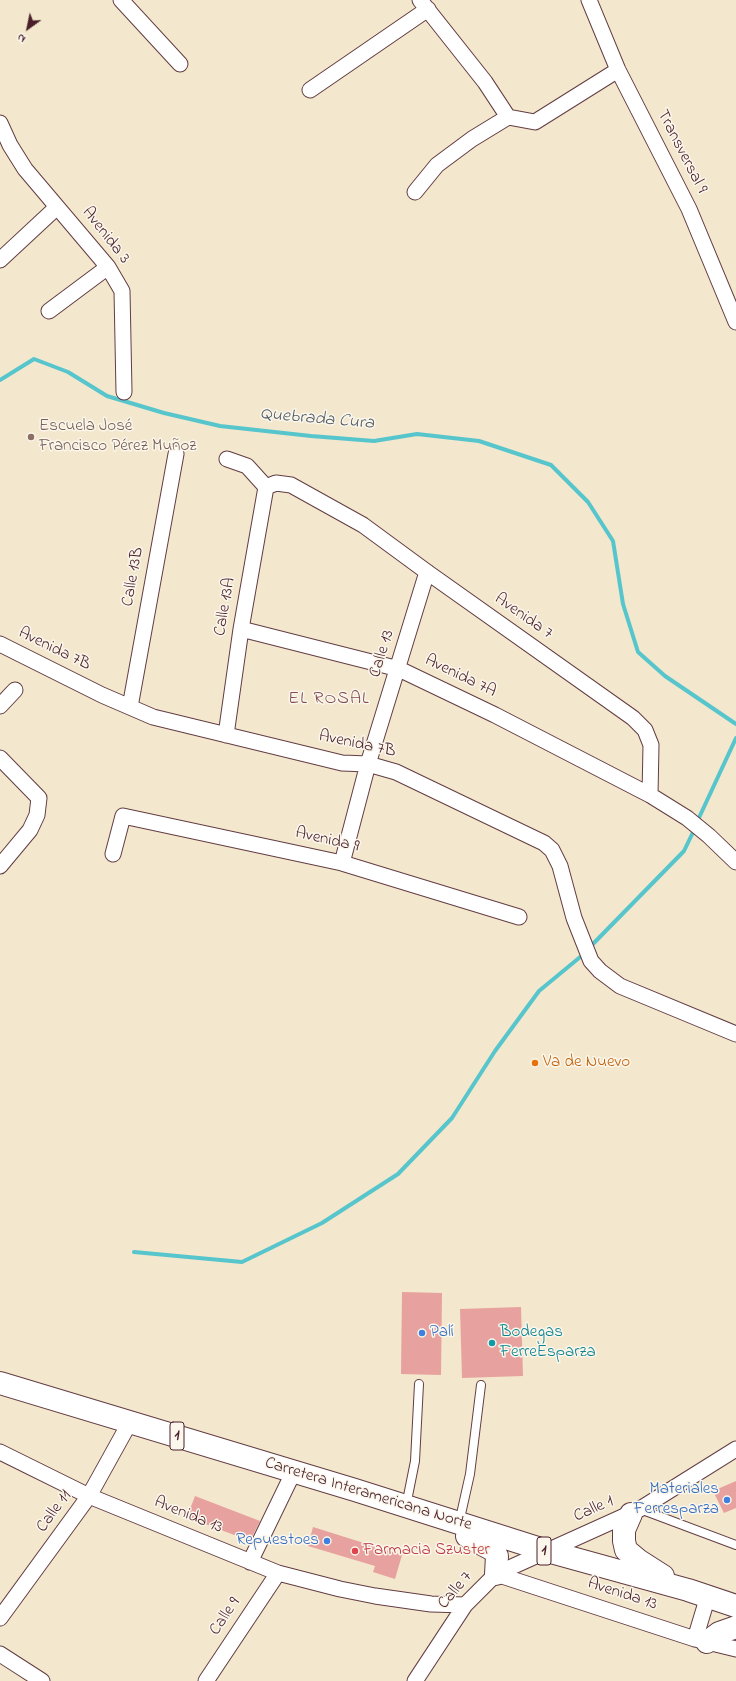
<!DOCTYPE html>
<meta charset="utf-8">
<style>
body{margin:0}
#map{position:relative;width:736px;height:1681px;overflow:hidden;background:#f3e7cd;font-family:"Indie Flower",sans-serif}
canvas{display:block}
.north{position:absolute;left:8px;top:8px;width:40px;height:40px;-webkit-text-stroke:3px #fbf7ec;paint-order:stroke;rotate:213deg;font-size:11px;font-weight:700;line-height:16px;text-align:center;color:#4a1f2b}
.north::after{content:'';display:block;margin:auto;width:14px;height:18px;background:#4a1f2b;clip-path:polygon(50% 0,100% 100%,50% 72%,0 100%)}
</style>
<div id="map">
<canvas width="736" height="1681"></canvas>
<div class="north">N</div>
</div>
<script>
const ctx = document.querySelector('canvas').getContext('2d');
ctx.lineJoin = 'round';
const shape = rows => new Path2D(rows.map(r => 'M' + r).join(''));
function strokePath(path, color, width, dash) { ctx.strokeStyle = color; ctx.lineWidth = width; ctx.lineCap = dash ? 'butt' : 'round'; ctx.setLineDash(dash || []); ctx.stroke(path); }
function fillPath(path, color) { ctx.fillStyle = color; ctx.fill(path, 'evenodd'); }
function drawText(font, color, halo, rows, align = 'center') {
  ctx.font = font + ' "Indie Flower",sans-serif'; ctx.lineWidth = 3; ctx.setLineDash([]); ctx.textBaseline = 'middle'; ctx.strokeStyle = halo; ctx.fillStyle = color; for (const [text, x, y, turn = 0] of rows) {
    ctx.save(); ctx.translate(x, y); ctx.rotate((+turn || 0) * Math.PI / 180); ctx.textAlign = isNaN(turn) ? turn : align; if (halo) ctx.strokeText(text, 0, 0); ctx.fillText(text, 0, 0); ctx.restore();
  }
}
strokePath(shape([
 [0,380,34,359,68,372,107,396,164,413,220,426,311,436,374,441,417,434,479,441,551,465,588,502,613,541,623,604,638,652,665,676,736,724],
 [697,822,736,738],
 [589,948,684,851,695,828],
 [134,1252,242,1262,322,1223,398,1174,452,1118,495,1051,539,991,585,953]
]), '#57c5cc', 4);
fillPath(shape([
 [402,1292,442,1293,441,1375,401,1374],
 [521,1307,523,1376,462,1378,460,1309],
 [736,1481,736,1508,724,1513,713,1491],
 [195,1496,260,1521,250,1541,187,1517],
 [313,1527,402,1555,395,1579,373,1572,375,1566,308,1546]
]), '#e7a19e');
const service = shape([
 [406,1506,415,1461,419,1384],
 [640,1509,736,1545],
 [459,1523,470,1474,481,1385]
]);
const minor = shape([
 [121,0,180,64],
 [420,0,485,82,508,117],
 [589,0,618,70,689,209,736,322],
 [310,90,428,9],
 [0,123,10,145,25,169,108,267,122,291,124,392],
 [415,192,437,165,472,139,508,117,535,122,618,70],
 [0,260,57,207],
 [49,311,108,267],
 [227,459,247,466,266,487],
 [266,487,276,483,291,485,363,525,427,572,633,718,645,730,651,745,650,795],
 [241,629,399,669,495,715,650,795,687,818,709,836,736,862],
 [0,644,102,695,153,717,342,763,368,764,396,772,544,843,552,850,560,866,574,918,591,961,600,971,620,986,736,1034],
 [0,706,15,690],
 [130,707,176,454],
 [226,735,241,629,266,487],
 [0,758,39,798,37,815,30,830,0,866],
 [113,854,123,816,342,863,519,917],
 [342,863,368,764,427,572],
 [0,1452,89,1496,278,1573,340,1589,375,1596,431,1604,465,1605],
 [250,1562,294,1471],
 [496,1574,695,1639,736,1649],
 [0,1618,89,1496,130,1422],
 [695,1639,708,1596],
 [0,1654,42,1681],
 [206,1681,278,1573],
 [415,1681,465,1605,496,1574,640,1509,736,1449]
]);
const trunk = shape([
 [0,1383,355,1490,547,1551,688,1590,736,1606],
 [631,1514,624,1530,624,1541,626,1550,638,1560,663,1576],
 [467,1536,493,1550,497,1556,496,1574],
 [707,1642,719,1633,736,1627]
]);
strokePath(service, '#633d43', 10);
strokePath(minor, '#633d43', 17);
strokePath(trunk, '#633d43', 24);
strokePath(service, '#fff', 8);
strokePath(minor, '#fff', 15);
strokePath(trunk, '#fff', 22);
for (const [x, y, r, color] of [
 [31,437,4,"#8d6e63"],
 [535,1063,4,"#e8710a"],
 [422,1333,4,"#3f7fe0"],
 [492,1343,4,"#0f9aa8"],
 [727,1500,4,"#3f7fe0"],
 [327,1541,4,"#3f7fe0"],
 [355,1551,4,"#e0444e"]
]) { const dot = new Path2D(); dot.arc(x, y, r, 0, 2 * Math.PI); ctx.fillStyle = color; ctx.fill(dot); strokePath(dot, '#fbf7ec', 1.5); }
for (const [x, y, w] of [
 [177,1436,14],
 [544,1551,14]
]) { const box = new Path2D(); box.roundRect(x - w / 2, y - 14, w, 28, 3); ctx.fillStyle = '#fbf7ec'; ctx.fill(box); strokePath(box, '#4a1f2b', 1); }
drawText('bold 16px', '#4a1f2b', null, [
 ["1",177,1436],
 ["1",544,1551]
]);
drawText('17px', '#4a1f2b', '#fbf7ec', [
 ["Transversal 9",681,152,63],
 ["Avenida 3",105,236,52],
 ["Calle 13B",134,577,-80],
 ["Calle 13A",226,607,-80],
 ["Avenida 7",523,617,35],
 ["Avenida 7B",54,650,26],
 ["Calle 13",383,654,-73],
 ["Avenida 7A",460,677,26],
 ["Avenida 7B",357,745,12],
 ["Avenida 9",327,841,13],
 ["Carretera Interamericana Norte",368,1495,17],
 ["Calle 1",594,1510,-24],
 ["Calle 11",55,1512,-54],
 ["Avenida 13",188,1516,22],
 ["Calle 7",456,1591,-50],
 ["Avenida 13",622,1595,18],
 ["Calle 9",226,1617,-56]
]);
drawText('17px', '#785e54', '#fbf7ec', [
 ["Escuela José",39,427],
 ["Francisco Pérez Muñoz",39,447]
], 'left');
drawText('17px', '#c56008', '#fbf7ec', [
 ["Va de Nuevo",543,1063]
], 'left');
drawText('17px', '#366cbe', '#fbf7ec', [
 ["Palí",430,1333,"left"],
 ["Materiales",719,1490],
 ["Ferresparza",719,1510],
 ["Repuestoes",319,1541]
], 'right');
drawText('17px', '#0d838f', '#fbf7ec', [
 ["Bodegas",500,1333],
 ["FerreEsparza",500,1353]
], 'left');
drawText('17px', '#be3a42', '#fbf7ec', [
 ["Farmacia Szuster",363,1551]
], 'left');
drawText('italic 18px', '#4f5963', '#fbf7ec', [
 ["Quebrada Cura",317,420,5]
]);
ctx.letterSpacing = '1px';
drawText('18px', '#814c53', '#fbf7ec', [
 ["EL ROSAL",329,700]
]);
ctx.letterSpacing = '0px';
</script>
